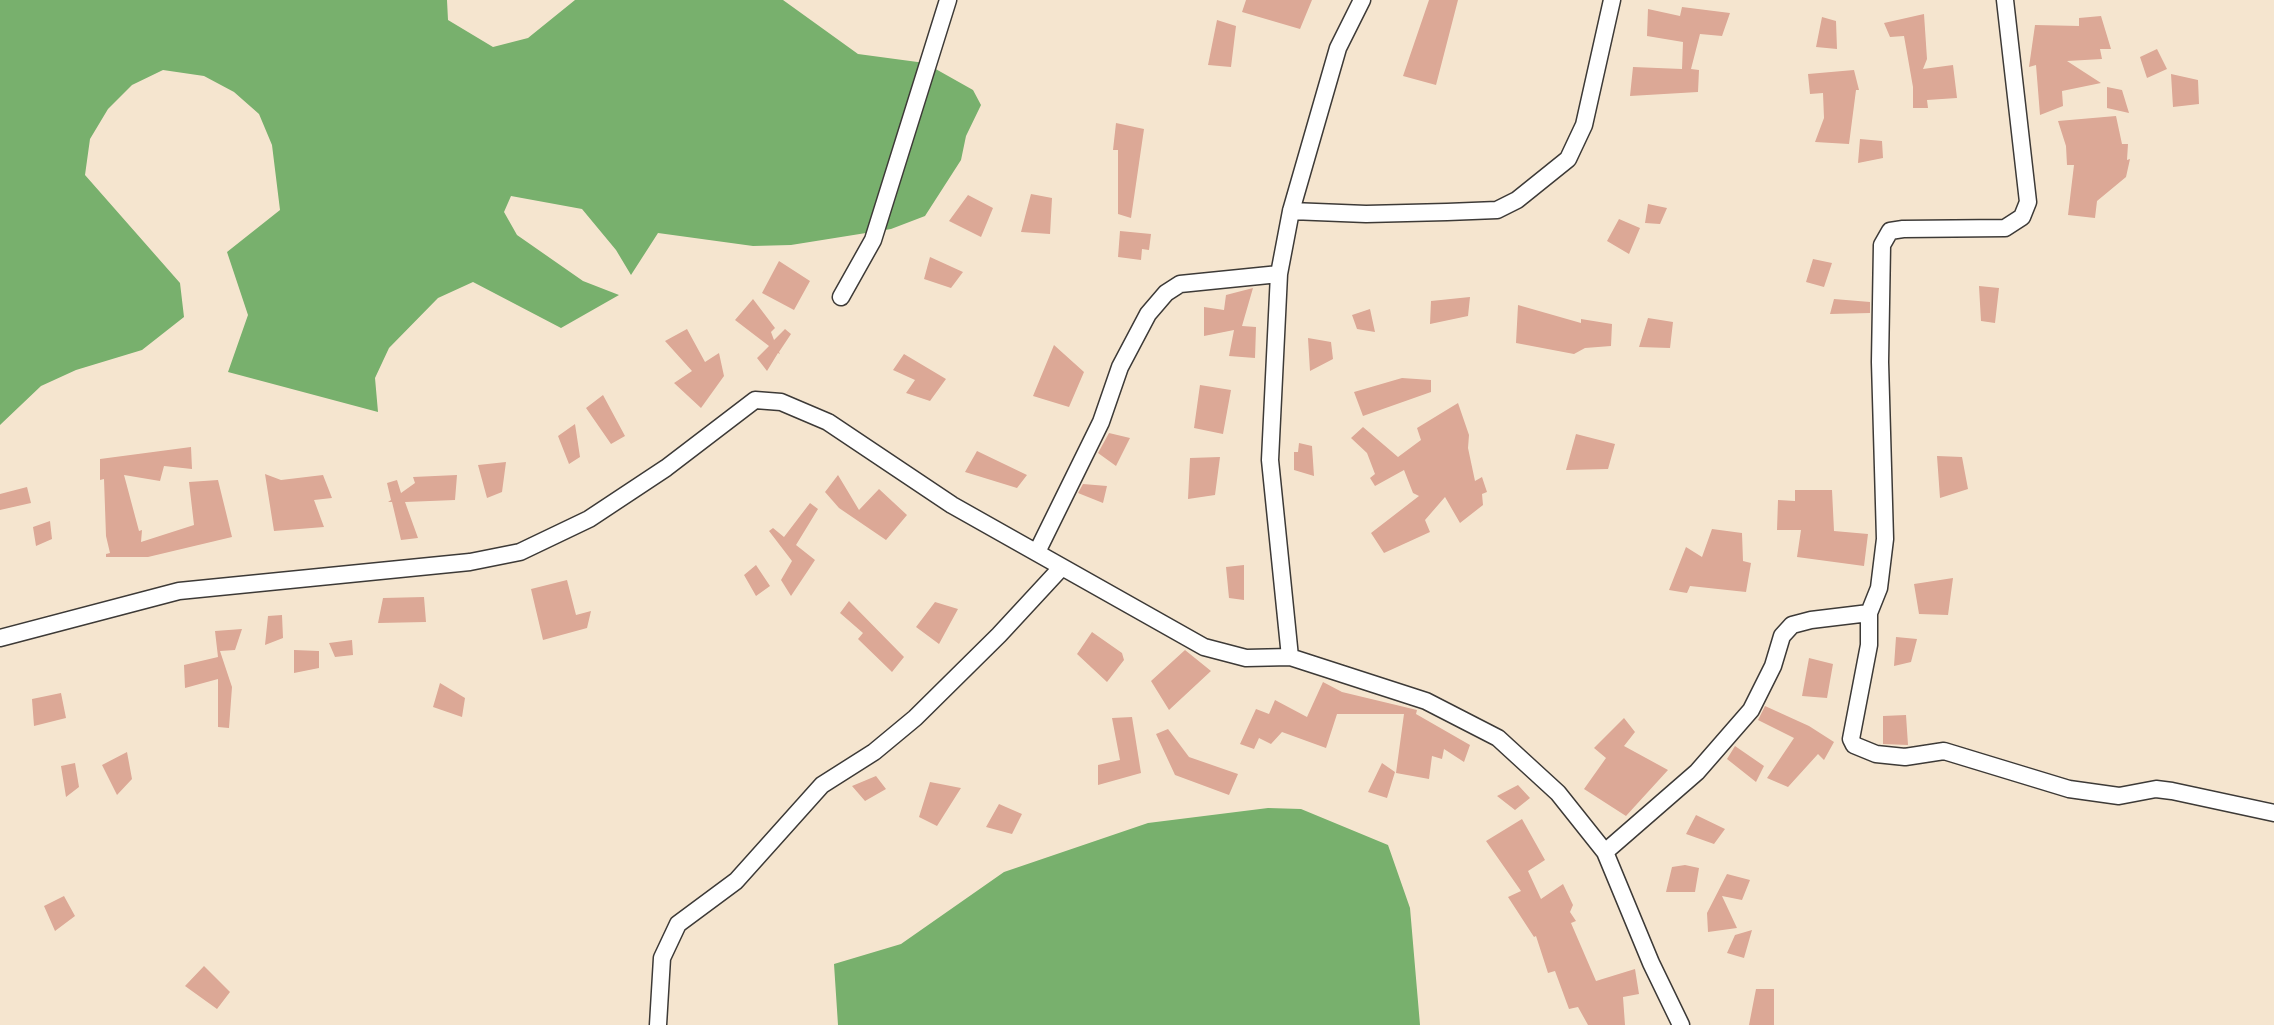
<!DOCTYPE html>
<style>
body{margin:0}
canvas{display:block;background:#f5e5cf}
</style>
<canvas width="2274" height="1025"></canvas>
<script>
const ctx = document.querySelector('canvas').getContext('2d');
ctx.lineJoin = 'round';
function fillPath(path, color) { ctx.fillStyle = color; ctx.fill(path, 'evenodd'); }
const shape = rows => new Path2D(rows.map(r => 'M' + r).join(''));
function strokePath(path, color, width, dash) { ctx.strokeStyle = color; ctx.lineWidth = width; ctx.lineCap = dash ? 'butt' : 'round'; ctx.setLineDash(dash || []); ctx.stroke(path); }
fillPath(shape([
 [0,0,447,0,448,20,493,47,528,38,575,0,783,0,858,54,925,63,973,90,981,105,966,136,961,160,925,216,891,229,791,245,753,246,658,233,631,275,616,250,582,209,511,196,504,212,517,235,583,281,619,295,561,328,473,282,438,298,389,348,375,378,378,412,228,372,248,315,227,252,280,210,272,145,259,114,234,92,204,76,163,70,132,85,108,109,90,139,85,175,180,283,184,317,142,350,76,370,41,386,0,425],
 [1268,808,1301,809,1388,845,1410,908,1420,1025,838,1025,834,964,901,944,1004,872,1148,823]
]), '#78b06d');
fillPath(shape([
 [1246,0,1312,0,1300,29,1242,12],
 [1429,0,1458,0,1436,85,1403,76],
 [1682,7,1730,13,1722,36,1700,34,1691,69,1699,70,1698,92,1630,96,1633,67,1682,69,1683,42,1647,36,1648,9,1680,16],
 [1924,14,1927,59,1923,69,1953,65,1957,98,1927,100,1928,108,1913,108,1913,87,1904,36,1890,37,1884,23],
 [2101,16,2111,49,2100,49,2102,59,2067,61,2101,83,2062,91,2063,106,2040,115,2036,65,2029,67,2035,25,2079,26,2079,18],
 [1822,17,1836,21,1837,49,1816,47],
 [1217,20,1236,26,1231,67,1208,65],
 [2157,49,2167,69,2147,78,2140,57],
 [1854,70,1859,90,1856,90,1849,144,1815,142,1824,118,1823,93,1810,94,1808,74],
 [2171,74,2198,80,2199,104,2173,107],
 [2107,87,2122,90,2129,113,2107,108],
 [2116,116,2122,144,2128,144,2127,160,2130,159,2126,177,2097,201,2095,218,2068,215,2074,165,2067,165,2066,146,2058,121],
 [1116,123,1144,129,1131,218,1118,214,1118,150,1113,150],
 [1860,139,1882,141,1883,158,1858,163],
 [1031,194,1052,198,1050,234,1021,232],
 [968,195,993,208,981,237,949,221],
 [1648,204,1667,208,1660,224,1645,223],
 [1619,219,1640,228,1629,254,1607,241],
 [1120,231,1151,234,1149,250,1142,249,1141,260,1118,257],
 [930,257,963,272,951,288,924,279],
 [1813,259,1832,263,1824,287,1806,282],
 [779,261,810,281,794,310,762,293],
 [1979,286,1999,288,1995,323,1981,321],
 [1253,288,1242,326,1256,327,1255,358,1229,356,1234,330,1204,336,1204,307,1224,310,1226,295],
 [1470,297,1468,316,1430,324,1431,301],
 [753,299,775,328,771,332,774,340,785,329,791,334,779,352,780,354,778,353,767,371,757,358,769,346,735,320],
 [1834,299,1870,302,1870,313,1830,314],
 [1518,305,1581,323,1581,319,1612,324,1611,346,1585,348,1574,354,1516,343],
 [1370,309,1375,332,1357,329,1352,315],
 [1648,318,1673,322,1670,348,1639,347],
 [687,329,705,362,719,353,724,376,701,408,674,383,692,371,665,341],
 [1308,338,1331,342,1333,359,1310,371],
 [1054,345,1084,372,1069,407,1033,396],
 [904,354,946,379,930,401,906,393,915,380,893,370],
 [1402,378,1431,380,1431,392,1363,416,1354,392],
 [1200,385,1231,390,1223,434,1194,428],
 [603,395,625,436,611,444,586,408],
 [1458,403,1469,435,1468,448,1475,481,1482,477,1487,492,1482,494,1483,505,1460,523,1445,497,1425,520,1430,532,1384,553,1371,533,1419,496,1413,493,1404,470,1375,486,1370,478,1375,474,1367,453,1351,438,1363,427,1398,457,1421,440,1417,428],
 [575,424,580,457,569,464,558,436],
 [1109,433,1130,438,1116,466,1098,453],
 [1576,434,1615,444,1608,469,1566,470],
 [1299,443,1312,446,1314,476,1294,470,1294,452,1298,452],
 [191,447,192,469,164,466,160,481,124,475,139,531,142,530,141,542,194,525,189,482,218,480,232,537,148,557,106,557,106,554,110,553,106,536,104,479,100,480,100,459],
 [977,451,1027,475,1017,488,965,472],
 [1937,456,1962,457,1968,489,1940,498],
 [1220,457,1215,495,1188,499,1190,458],
 [506,462,502,492,487,498,478,465],
 [265,474,281,480,323,475,332,498,314,500,324,527,274,531],
 [457,475,455,500,405,502,418,538,401,540,392,502,388,502,391,500,387,483,397,480,401,493,415,483,413,477],
 [838,475,859,510,879,489,907,515,886,540,839,508,825,492],
 [1083,484,1107,486,1103,503,1078,493],
 [27,487,31,503,0,510,0,494],
 [1795,490,1832,490,1834,531,1868,534,1864,566,1797,557,1801,530,1777,530,1778,500,1795,501],
 [810,503,818,509,796,545,815,560,791,596,781,580,792,561,769,531,773,528,784,537],
 [50,521,52,539,36,546,33,527],
 [1712,529,1742,533,1743,561,1751,563,1746,592,1690,586,1687,593,1669,590,1686,547,1702,557],
 [756,565,770,586,756,596,744,575],
 [1244,565,1244,600,1229,598,1226,567],
 [1953,578,1948,615,1919,614,1914,584],
 [567,580,576,615,591,611,587,628,543,640,531,589],
 [424,597,426,622,378,623,383,598],
 [849,601,904,657,892,672,858,639,863,633,840,613],
 [935,602,958,609,939,644,916,627],
 [282,615,283,638,265,645,268,616],
 [242,629,235,650,220,651,232,687,229,728,218,727,218,679,185,688,184,665,218,657,215,631],
 [1092,632,1122,653,1124,660,1107,682,1077,654],
 [1896,637,1917,639,1911,662,1894,666],
 [352,640,353,655,335,657,329,643],
 [294,650,319,651,319,668,294,673],
 [1185,650,1211,671,1169,710,1151,681],
 [1809,658,1833,664,1827,698,1802,696],
 [1323,682,1342,692,1417,710,1416,714,1470,745,1464,762,1444,749,1442,759,1432,756,1429,779,1396,773,1404,714,1337,714,1326,748,1282,732,1271,744,1259,738,1254,749,1240,744,1256,709,1269,714,1275,700,1307,717],
 [440,683,465,698,462,717,433,707],
 [61,693,66,718,34,726,32,699],
 [1765,706,1809,726,1834,742,1824,760,1818,754,1788,787,1767,778,1794,738,1758,720],
 [1906,715,1908,745,1883,744,1883,716],
 [1132,717,1141,773,1098,785,1098,765,1120,760,1112,718],
 [1624,718,1635,732,1624,746,1668,770,1626,816,1584,789,1606,758,1594,748],
 [1168,729,1189,757,1238,774,1229,795,1175,775,1156,734],
 [1735,746,1764,766,1756,782,1727,759],
 [127,752,132,779,117,795,102,765],
 [75,763,79,787,66,797,61,766],
 [1382,763,1395,772,1387,798,1368,792],
 [876,776,886,789,865,801,852,786],
 [930,782,961,788,937,826,919,817],
 [1518,785,1530,798,1515,810,1497,796],
 [999,804,1022,814,1012,834,986,827],
 [1696,815,1725,829,1714,844,1686,834],
 [1522,819,1545,860,1528,871,1541,899,1563,884,1573,905,1570,912,1576,921,1571,923,1596,981,1635,969,1639,994,1623,997,1625,1025,1588,1025,1578,1007,1569,1009,1555,971,1548,973,1536,936,1534,937,1508,897,1521,891,1486,841],
 [1685,865,1699,868,1695,892,1666,892,1672,867],
 [1727,874,1750,880,1742,900,1722,896,1737,928,1708,932,1707,913],
 [64,896,75,916,55,931,44,906],
 [1752,930,1744,958,1727,953,1735,935],
 [204,966,230,992,217,1009,185,986],
 [1756,989,1774,989,1774,1025,1749,1025]
]), '#dca896');
const street = shape([
 [2005,0,2028,202,2022,217,2005,228,1903,229,1890,231,1882,245,1880,362,1885,539,1879,588,1869,613,1869,645,1851,739,1854,745,1876,754,1905,757,1944,751,2069,789,2119,796,2156,789,2172,791,2274,813],
 [1291,211,1366,214,1447,212,1497,210,1517,200,1568,159,1584,125,1612,0],
 [841,297,873,240,948,0],
 [1037,552,1101,422,1120,367,1148,314,1166,293,1180,284,1279,274],
 [0,638,179,591,470,562,520,552,589,519,666,468,755,400,781,402,828,422,952,505,1204,647,1246,658,1290,657,1426,701,1498,738,1558,793,1605,852,1651,963,1681,1025],
 [1290,657,1270,460,1279,274,1291,211,1338,48,1362,0],
 [1605,852,1697,772,1751,710,1773,666,1782,636,1792,625,1811,620,1869,613],
 [658,1025,662,958,678,924,736,881,822,785,874,752,915,718,999,635,1061,568]
]);
strokePath(street, '#3d3a37', 19);
strokePath(street, '#fff', 16);
</script>
